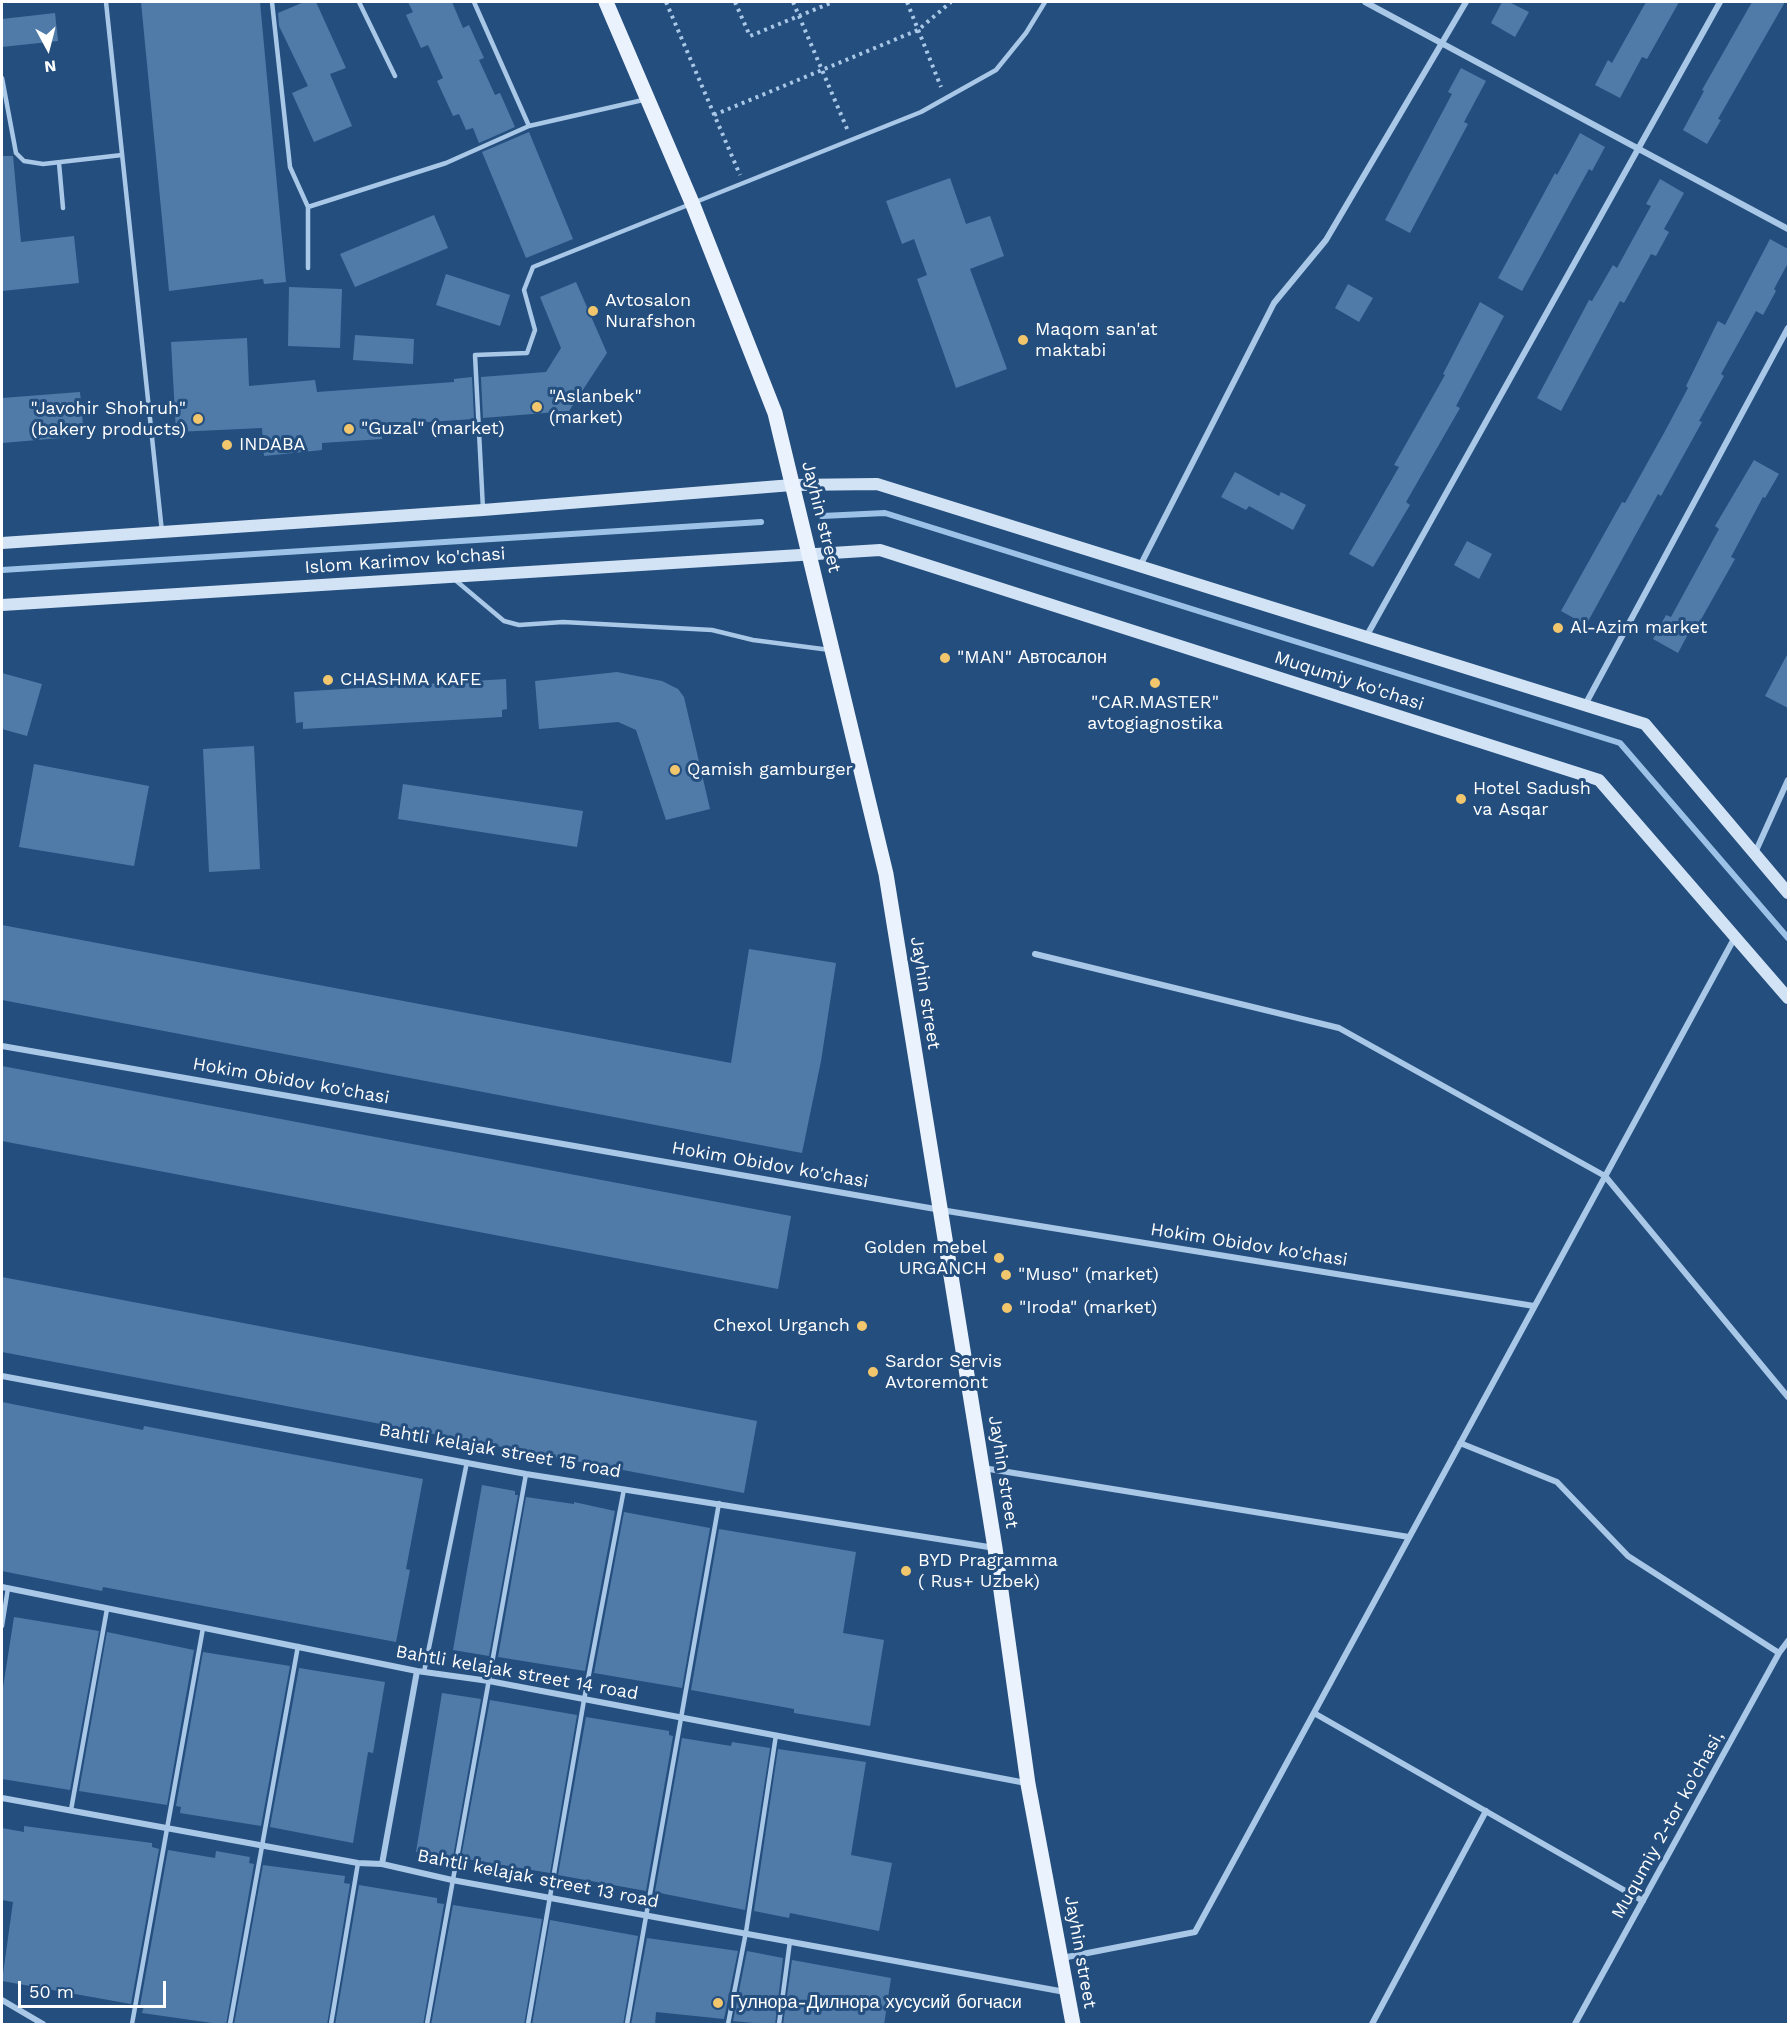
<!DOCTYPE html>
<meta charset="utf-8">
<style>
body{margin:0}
#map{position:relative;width:1790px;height:2026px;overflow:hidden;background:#244e7e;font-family:"Work Sans",sans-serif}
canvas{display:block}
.frame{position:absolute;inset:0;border:3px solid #fff;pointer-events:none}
.north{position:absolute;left:18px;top:18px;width:60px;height:60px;-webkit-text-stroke:4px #244e7e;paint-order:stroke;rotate:173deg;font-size:16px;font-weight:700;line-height:24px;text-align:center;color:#fff}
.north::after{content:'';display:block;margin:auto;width:21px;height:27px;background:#fff;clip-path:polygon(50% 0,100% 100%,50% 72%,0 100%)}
.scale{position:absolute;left:18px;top:1981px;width:148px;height:27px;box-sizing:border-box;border:3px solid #fff;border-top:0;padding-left:8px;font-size:18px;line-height:21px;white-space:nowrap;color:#fff;-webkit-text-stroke:4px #244e7e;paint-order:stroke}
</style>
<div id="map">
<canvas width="1790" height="2026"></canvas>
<div class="frame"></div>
<div class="north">N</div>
<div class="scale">50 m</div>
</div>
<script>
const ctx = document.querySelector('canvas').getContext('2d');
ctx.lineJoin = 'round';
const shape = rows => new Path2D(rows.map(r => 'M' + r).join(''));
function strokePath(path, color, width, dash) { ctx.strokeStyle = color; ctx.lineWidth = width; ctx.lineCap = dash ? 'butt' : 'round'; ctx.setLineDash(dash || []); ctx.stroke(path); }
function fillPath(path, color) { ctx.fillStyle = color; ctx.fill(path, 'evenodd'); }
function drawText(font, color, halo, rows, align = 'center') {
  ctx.font = font + ' "Work Sans",sans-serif'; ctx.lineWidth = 6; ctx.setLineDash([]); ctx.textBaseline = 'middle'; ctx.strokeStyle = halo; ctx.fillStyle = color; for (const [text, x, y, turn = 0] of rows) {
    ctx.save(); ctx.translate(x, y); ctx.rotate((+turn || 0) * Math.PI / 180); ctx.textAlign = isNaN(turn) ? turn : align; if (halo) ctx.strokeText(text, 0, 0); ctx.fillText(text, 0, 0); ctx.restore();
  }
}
strokePath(shape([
 [822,516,885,513,1620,743,1788,938],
 [2,570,761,522]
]), '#9dc2e7', 6);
fillPath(shape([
 [141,2,260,2,286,282,264,284,263,279,169,291],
 [304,2,316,2,346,68,330,74,352,126,314,142,292,93,308,86,279,26,278,13],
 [408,2,452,2,463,28,469,25,484,58,479,60,495,95,500,93,515,127,479,143,473,128,466,130,459,114,453,116,437,81,443,78,428,45,421,48,406,15,413,12],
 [1502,2,1509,2,1529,12,1515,37,1491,23],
 [1646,2,1679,2,1647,59,1642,57,1620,98,1595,85,1608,60,1612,63],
 [1752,2,1785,2,1718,119,1721,120,1707,144,1683,130,1704,91,1702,90],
 [55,13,58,41,2,47,2,19],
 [1461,68,1486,81,1464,122,1468,124,1410,233,1385,220,1452,94,1448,92],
 [529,132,573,239,526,258,482,152],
 [1580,133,1605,147,1592,171,1589,169,1522,291,1498,278,1555,173,1557,175],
 [2,156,13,156,21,242,74,236,79,283,2,291],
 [950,178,966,224,990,216,1004,256,970,269,1007,369,956,388,917,279,927,275,914,239,902,244,886,201],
 [1660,179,1684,193,1664,229,1669,232,1656,256,1651,254,1624,303,1620,301,1561,411,1537,398,1589,300,1592,301,1613,265,1617,268,1651,206,1646,204],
 [434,215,448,248,355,287,340,254],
 [1770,239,1788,249,1788,263,1774,289,1776,291,1763,315,1756,311,1721,374,1724,376,1699,421,1702,422,1661,496,1658,494,1586,625,1561,611,1622,502,1625,503,1664,433,1688,388,1686,386,1718,321,1725,325],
 [446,274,510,295,500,326,436,305],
 [576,282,607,353,569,411,483,418,481,377,546,372,561,348,540,297],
 [1348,284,1373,298,1359,322,1335,308],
 [289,287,342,289,340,348,288,346],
 [1480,302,1504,316,1456,406,1460,408,1406,502,1410,505,1373,567,1349,554,1399,467,1394,465,1445,375,1443,374],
 [355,335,414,339,413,364,353,360],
 [247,338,249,386,315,380,317,392,454,382,454,379,472,377,474,419,381,425,382,439,322,443,322,450,264,456,262,428,176,432,171,342],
 [80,392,84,436,2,443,2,398],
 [1754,460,1779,474,1765,498,1763,497,1731,557,1735,559,1699,623,1695,621,1678,653,1653,639,1666,615,1671,617,1719,529,1715,526],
 [1235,472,1279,496,1281,492,1306,505,1293,530,1249,506,1246,510,1221,497],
 [1467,541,1492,554,1479,579,1454,565],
 [1788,653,1788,708,1765,696],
 [617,672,662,681,678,689,684,697,710,809,666,820,636,730,618,722,539,729,535,681],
 [2,673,42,684,27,736,2,729],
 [506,679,507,709,502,710,502,717,303,729,303,722,296,723,294,692],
 [254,746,260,869,209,872,203,749],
 [34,764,149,786,134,866,19,847],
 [403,784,583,811,577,847,398,819],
 [2,925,731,1063,749,949,836,963,821,1061,802,1153,2,1000],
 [2,1066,791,1216,778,1289,2,1141],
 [2,1277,757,1421,744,1493,2,1352],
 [2,1402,143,1430,144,1426,423,1479,406,1569,410,1570,396,1642,103,1587,102,1591,2,1571],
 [482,1485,515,1491,515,1495,518,1495,489,1656,453,1650],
 [526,1497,574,1504,574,1502,615,1511,585,1671,498,1657],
 [624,1512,710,1528,682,1688,594,1673],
 [719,1529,856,1552,843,1633,884,1640,870,1726,794,1713,794,1709,691,1690],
 [14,1617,99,1631,70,1790,2,1779,2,1694],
 [107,1632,194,1650,167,1805,79,1791],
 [203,1652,290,1666,261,1826,180,1813,181,1807,176,1806],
 [299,1668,385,1682,373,1753,368,1752,353,1843,270,1827],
 [442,1693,481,1699,453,1857,449,1858,416,1852],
 [490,1700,577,1715,550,1873,461,1858],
 [586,1717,669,1731,669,1735,673,1736,646,1891,558,1875],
 [682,1738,731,1746,732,1742,770,1748,745,1910,655,1892],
 [778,1749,866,1762,851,1855,892,1863,879,1931,790,1913,789,1918,754,1911],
 [24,1826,152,1843,152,1847,159,1849,131,2004,2,1981,13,1902,2,1900,2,1828,24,1832],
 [168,1850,215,1858,216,1851,250,1857,249,1863,254,1864,226,2025,142,2013,144,2006,140,2006],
 [263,1865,345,1876,344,1883,350,1884,327,2025,234,2025],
 [359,1885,437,1898,437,1903,444,1904,423,2025,335,2025],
 [453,1905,542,1919,524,2025,431,2025],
 [550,1920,638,1936,623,2025,532,2025],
 [647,1938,738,1951,724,2019,656,2012,655,2025,631,2025],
 [747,1951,783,1958,775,2025,733,2021],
 [792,1960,891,1978,884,2025,783,2025]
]), '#507ba9');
strokePath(shape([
 [666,2,740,175],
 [735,2,750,36,833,2],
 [793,2,848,131],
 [907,2,941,87],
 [714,115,918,30,951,2]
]), '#a9c7e6', 4, [3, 4.5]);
strokePath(shape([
 [106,2,162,532],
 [272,2,290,167,308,207],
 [359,2,395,76],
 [474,2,529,126,643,100],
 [2,78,16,153,24,161,43,164,122,155],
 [59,163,63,208],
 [308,268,308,207,446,163,529,126],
 [483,509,475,355,527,353,535,330,524,290,533,267,921,112,996,70,1026,33,1045,2],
 [454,579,504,621,519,625,563,622,712,630,753,640,830,650],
 [2,1626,8,1588],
 [424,1672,467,1462],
 [71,1810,107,1609],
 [132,2024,203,1628],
 [230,2024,298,1646],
 [331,2024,358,1863],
 [427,2024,526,1474],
 [528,2024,584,1700,624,1489],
 [627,2024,719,1503],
 [728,2024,746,1932,776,1735],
 [779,2024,790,1941]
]), '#a9c7e6', 4.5);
strokePath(shape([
 [1365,2,1788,229],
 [1140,566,1274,303,1326,240,1466,2],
 [1366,637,1720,2],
 [1585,705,1788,328],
 [1755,853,1788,780],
 [1035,954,1339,1028,1605,1176,1788,1397],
 [2,1046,941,1210,1534,1306],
 [2,1376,526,1474,995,1548],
 [1460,1443,1557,1482,1628,1556,1779,1653],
 [983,1468,1409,1537],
 [2,1587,417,1671,489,1681,1026,1783],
 [1314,1713,1643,1901],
 [2,1798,358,1863,382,1864,452,1880,1065,1992],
 [382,1864,417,1671],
 [1062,1958,1195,1932,1735,937],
 [2,2000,43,2024],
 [1372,2024,1486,1811],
 [1575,2024,1779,1653,1788,1641]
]), '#a9c7e6', 6);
strokePath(shape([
 [2,543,483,510,792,485,877,484,1645,724,1788,893],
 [2,605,880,550,1599,780,1788,998]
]), '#d2e3f5', 12);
strokePath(shape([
 [606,2,693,205,775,413,886,874,995,1548,1028,1784,1073,2024]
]), '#eaf2fd', 15);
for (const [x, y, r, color] of [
 [593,311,6,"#f1c66c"],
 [1023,340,6,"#f1c66c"],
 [537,407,6,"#f1c66c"],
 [198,419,6,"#f1c66c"],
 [349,429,6,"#f1c66c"],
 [227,445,6,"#f1c66c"],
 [1558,628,6,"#f1c66c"],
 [945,658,6,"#f1c66c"],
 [328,680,6,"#f1c66c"],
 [1155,683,6,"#f1c66c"],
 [675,770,6,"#f1c66c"],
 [1461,799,6,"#f1c66c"],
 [999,1258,6,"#f1c66c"],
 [1006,1275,6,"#f1c66c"],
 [1007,1308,6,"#f1c66c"],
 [862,1326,6,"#f1c66c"],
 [873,1372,6,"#f1c66c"],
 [906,1571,6,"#f1c66c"],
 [718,2003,6,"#f1c66c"]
]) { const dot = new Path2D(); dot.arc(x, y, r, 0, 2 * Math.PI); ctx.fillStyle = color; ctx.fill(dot); strokePath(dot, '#244e7e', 2); }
drawText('18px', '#fff', '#244e7e', [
 ["Avtosalon",605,301],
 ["Nurafshon",605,322],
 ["Maqom san'at",1035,330],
 ["maktabi",1035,351],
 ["\"Aslanbek\"",549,397],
 ["(market)",549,418],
 ["\"Javohir Shohruh\"",186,409,"right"],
 ["(bakery products)",186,430,"right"],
 ["\"Guzal\" (market)",361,429],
 ["INDABA",239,445],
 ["Al-Azim market",1570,628],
 ["\"MAN\" Автосалон",957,658],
 ["CHASHMA KAFE",340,680],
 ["\"CAR.MASTER\"",1155,703,"center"],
 ["avtogiagnostika",1155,724,"center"],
 ["Qamish gamburger",687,770],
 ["Hotel Sadush",1473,789],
 ["va Asqar",1473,810],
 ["Golden mebel",987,1248,"right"],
 ["URGANCH",987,1269,"right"],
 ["\"Muso\" (market)",1018,1275],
 ["\"Iroda\" (market)",1019,1308],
 ["Chexol Urganch",850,1326,"right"],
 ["Sardor Servis",885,1362],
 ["Avtoremont",885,1383],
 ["BYD Pragramma",918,1561],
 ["( Rus+ Uzbek)",918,1582],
 ["Гулнора-Дилнора хусусий богчаси",730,2003]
], 'left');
drawText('18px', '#fff', '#244e7e', [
 ["Jayhin street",821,517,76],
 ["Islom Karimov ko'chasi",405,561,-4],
 ["Muqumiy ko'chasi",1349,681,18],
 ["Jayhin street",925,993,81],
 ["Hokim Obidov ko'chasi",291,1081,10],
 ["Hokim Obidov ko'chasi",770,1165,10],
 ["Hokim Obidov ko'chasi",1249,1245,9],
 ["Bahtli kelajak street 15 road",500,1451,10],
 ["Jayhin street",1003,1472,81],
 ["Bahtli kelajak street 14 road",517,1673,10],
 ["Muqumiy 2-tor ko'chasi,",1668,1825,-61],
 ["Bahtli kelajak street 13 road",538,1879,11],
 ["Jayhin street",1080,1952,80]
]);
</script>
